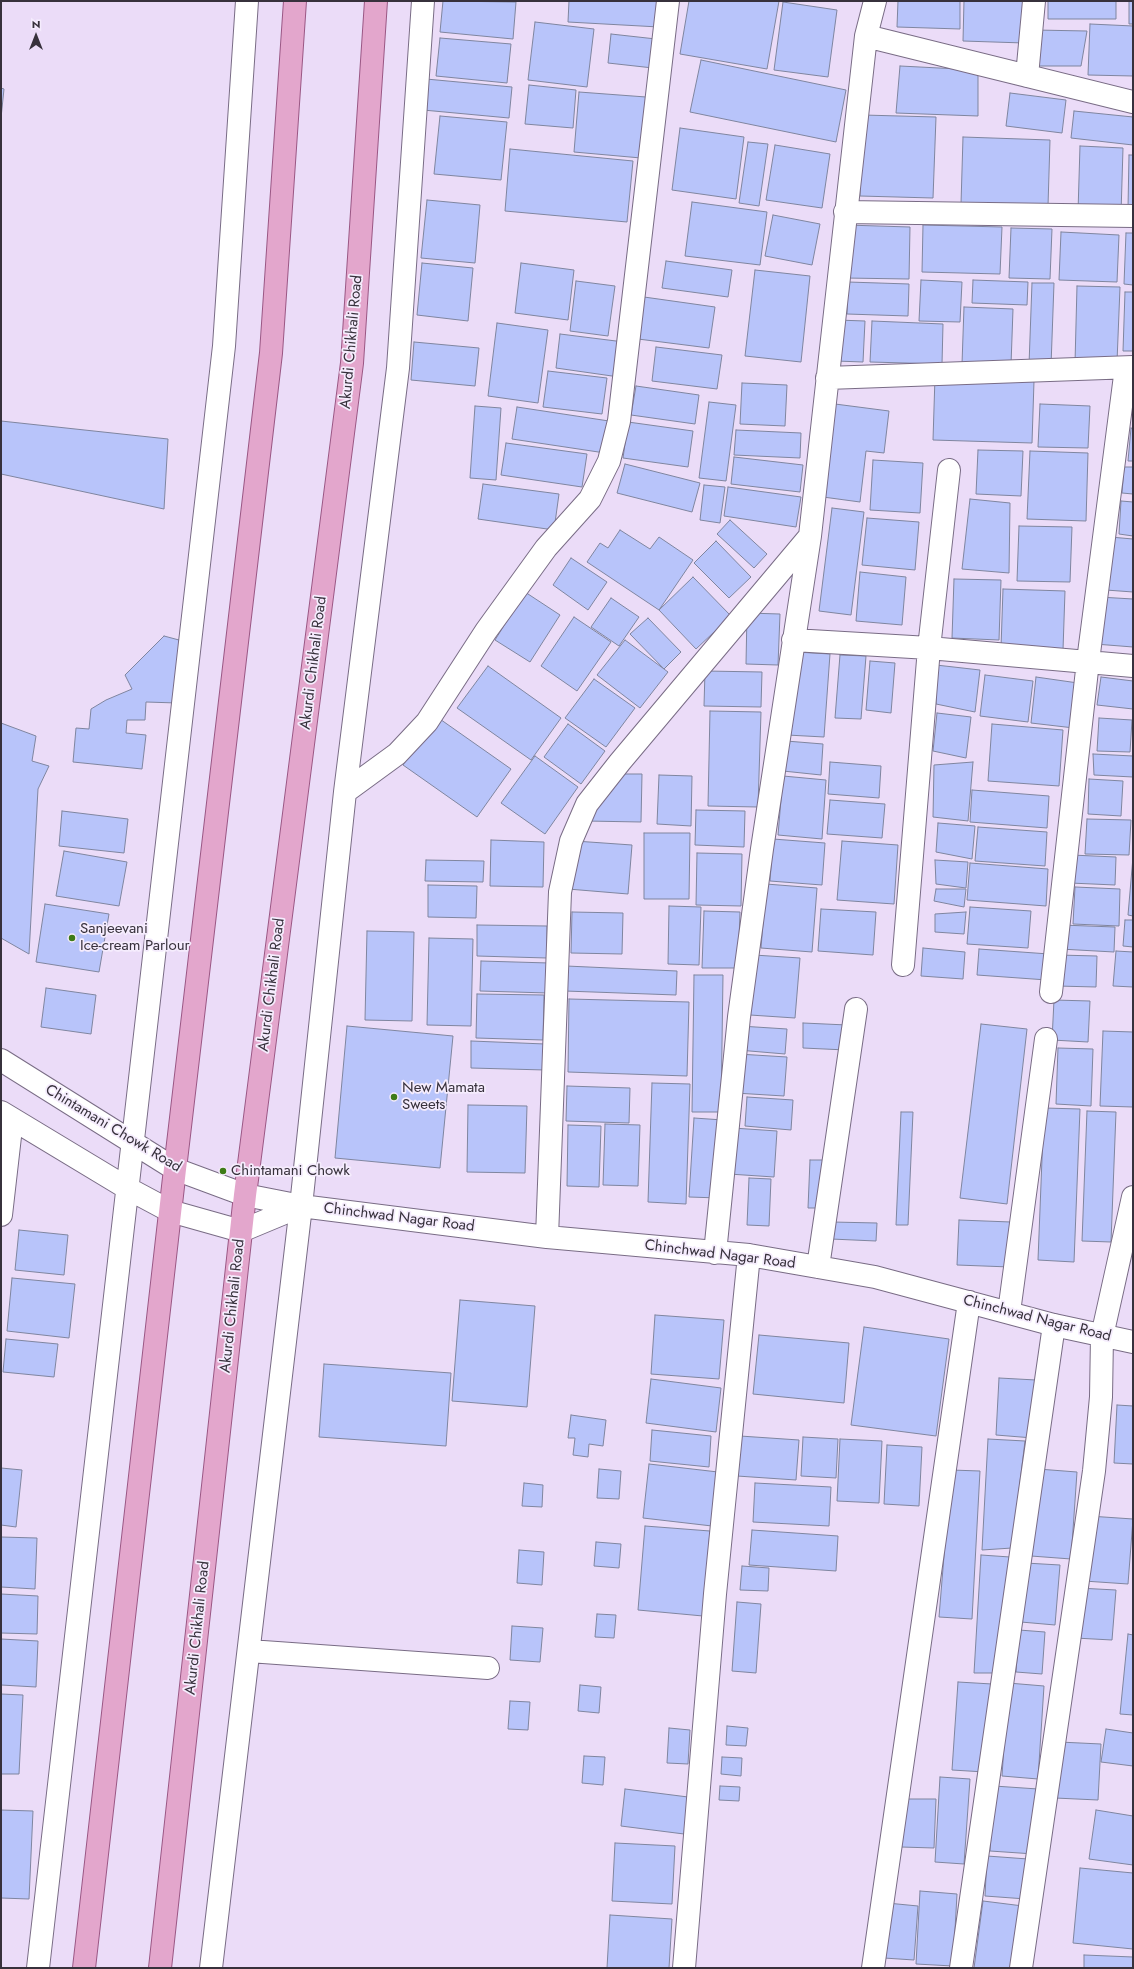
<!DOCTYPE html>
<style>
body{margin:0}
#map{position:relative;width:1134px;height:1969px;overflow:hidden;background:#ebdcf8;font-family:Jost,sans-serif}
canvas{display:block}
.frame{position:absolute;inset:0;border:2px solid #37313c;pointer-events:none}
.north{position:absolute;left:16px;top:16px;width:40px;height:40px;-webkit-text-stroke:3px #f5ecfd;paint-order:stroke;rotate:0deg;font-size:11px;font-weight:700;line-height:16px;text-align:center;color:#37313c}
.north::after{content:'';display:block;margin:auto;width:14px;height:18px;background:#37313c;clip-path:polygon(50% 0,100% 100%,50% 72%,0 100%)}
</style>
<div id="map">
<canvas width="1134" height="1969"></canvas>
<div class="frame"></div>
<div class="north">N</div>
</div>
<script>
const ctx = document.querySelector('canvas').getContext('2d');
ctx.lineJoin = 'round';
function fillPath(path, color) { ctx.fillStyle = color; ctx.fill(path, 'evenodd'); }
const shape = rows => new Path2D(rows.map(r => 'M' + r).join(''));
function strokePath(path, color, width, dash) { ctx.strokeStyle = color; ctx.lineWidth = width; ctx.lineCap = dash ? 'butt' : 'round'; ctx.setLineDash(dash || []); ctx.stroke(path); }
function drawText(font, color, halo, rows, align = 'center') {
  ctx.font = font + ' Jost,sans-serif'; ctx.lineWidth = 3.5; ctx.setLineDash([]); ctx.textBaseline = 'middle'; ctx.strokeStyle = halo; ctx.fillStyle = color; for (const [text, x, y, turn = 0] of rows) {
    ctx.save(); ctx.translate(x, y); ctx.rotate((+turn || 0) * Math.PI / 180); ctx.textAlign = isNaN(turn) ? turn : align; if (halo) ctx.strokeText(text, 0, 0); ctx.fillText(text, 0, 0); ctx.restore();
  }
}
const building = shape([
 [443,1,516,2,513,39,440,32,443,1],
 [569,1,660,1,659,27,568,22,569,1],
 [689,1,779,1,767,69,680,54,689,1],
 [898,1,960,1,960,29,897,27,898,1],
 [964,1,1025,1,1024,43,963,41,964,1],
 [1048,1,1116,1,1116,19,1048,19,1048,1],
 [1129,1,1133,1,1133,24,1129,24,1129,1],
 [783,2,837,10,828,77,774,70,783,2],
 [535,22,594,29,587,87,528,80,535,22],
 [1090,24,1133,26,1133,76,1088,75,1090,24],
 [1035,30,1087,31,1081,66,1036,66,1035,30],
 [611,34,656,39,653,68,608,63,611,34],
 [440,38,511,44,507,83,436,76,440,38],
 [701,60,846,90,836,142,690,112,701,60],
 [900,66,978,70,978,116,896,113,900,66],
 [426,79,512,87,509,118,423,110,426,79],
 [529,85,576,90,573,128,525,124,529,85],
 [1,88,4,89,1,118,1,88],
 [579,92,646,97,641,158,574,152,579,92],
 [1010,93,1066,100,1062,133,1006,126,1010,93],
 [1074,111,1133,117,1133,145,1071,138,1074,111],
 [863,115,936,117,933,198,860,196,863,115],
 [440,116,507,122,501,180,434,174,440,116],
 [680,128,744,137,736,199,672,190,680,128],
 [963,137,1050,140,1048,206,961,204,963,137],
 [748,142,768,144,759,206,739,203,748,142],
 [775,145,830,154,822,208,766,200,775,145],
 [1080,146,1123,148,1121,214,1078,212,1080,146],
 [510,149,633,161,627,222,505,211,510,149],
 [1129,155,1133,155,1133,208,1128,208,1129,155],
 [427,200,480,205,475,263,421,258,427,200],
 [692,202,767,212,760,265,685,256,692,202],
 [773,215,820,224,812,265,765,256,773,215],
 [846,225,910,227,909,279,845,278,846,225],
 [923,225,1002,227,1000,274,922,272,923,225],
 [1011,228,1052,229,1050,279,1009,278,1011,228],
 [1061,232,1119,235,1117,282,1059,280,1061,232],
 [1126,233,1133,233,1133,285,1124,284,1126,233],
 [666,261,732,270,728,297,662,288,666,261],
 [422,263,473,268,468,321,417,315,422,263],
 [521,263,574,270,568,320,515,313,521,263],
 [755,270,810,276,801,362,745,356,755,270],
 [921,280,962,282,960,322,919,321,921,280],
 [973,280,1028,282,1027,305,972,303,973,280],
 [576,281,615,286,608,336,570,331,576,281],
 [848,282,909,284,908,316,847,314,848,282],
 [1032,283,1054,283,1051,366,1029,365,1032,283],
 [1077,286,1120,287,1117,362,1075,363,1077,286],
 [1125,292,1133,292,1133,351,1123,351,1125,292],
 [644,297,715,307,709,348,638,339,644,297],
 [964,307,1013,309,1011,365,962,364,964,307],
 [837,320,865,321,863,362,836,361,837,320],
 [872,321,943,324,942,364,870,362,872,321],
 [497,323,548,330,538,403,488,396,497,323],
 [560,334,624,342,619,377,556,368,560,334],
 [414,342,479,348,475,386,411,380,414,342],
 [656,347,722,355,717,389,652,381,656,347],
 [548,371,607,378,602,414,543,407,548,371],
 [935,377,1034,381,1032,443,933,440,935,377],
 [742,383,787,385,785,426,740,424,742,383],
 [636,386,699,395,695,424,631,415,636,386],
 [709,402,736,405,726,481,699,478,709,402],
 [835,404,889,411,884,453,866,451,860,502,823,497,835,404],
 [1040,404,1090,406,1088,448,1038,447,1040,404],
 [475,406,501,408,496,480,470,478,475,406],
 [517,407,609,421,605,453,512,439,517,407],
 [1,421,168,439,164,509,1,474,1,421],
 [628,422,693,431,688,467,623,458,628,422],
 [1131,428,1133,429,1133,461,1128,461,1131,428],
 [736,430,801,433,800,458,734,455,736,430],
 [506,443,587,454,582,487,501,475,506,443],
 [978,450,1023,451,1021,496,976,494,978,450],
 [1030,451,1088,453,1086,521,1027,519,1030,451],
 [734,457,803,465,800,492,731,484,734,457],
 [873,460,923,463,920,513,870,510,873,460],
 [625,464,700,483,692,512,617,493,625,464],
 [1124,467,1133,467,1133,494,1122,493,1124,467],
 [483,484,559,494,554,530,478,519,483,484],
 [704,485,725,487,720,523,700,520,704,485],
 [728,487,801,497,796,527,724,516,728,487],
 [970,499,1010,503,1009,573,962,569,970,499],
 [1121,501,1133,502,1133,536,1119,534,1121,501],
 [832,508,864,512,851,615,819,611,832,508],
 [867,518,919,522,915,570,862,565,867,518],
 [730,520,767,554,754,568,717,534,730,520],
 [1019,526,1072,527,1070,582,1017,581,1019,526],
 [620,530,650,549,659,537,693,560,659,610,587,562,600,543,608,548,620,530],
 [1110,537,1133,539,1133,592,1106,590,1110,537],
 [716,541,751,577,729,598,694,563,716,541],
 [571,558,607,582,588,610,553,585,571,558],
 [860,572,906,577,902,625,856,621,860,572],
 [693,577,731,616,696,649,659,610,693,577],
 [954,579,1001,580,999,640,952,638,954,579],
 [1003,589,1065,591,1063,650,1001,648,1003,589],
 [525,592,560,615,530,662,495,640,525,592],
 [1099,597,1133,599,1133,647,1095,644,1099,597],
 [611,598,639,617,619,646,591,627,611,598],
 [747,613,780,614,778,665,746,664,747,613],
 [574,617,611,642,577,691,541,666,574,617],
 [648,618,681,652,664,669,630,634,648,618],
 [164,636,179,640,177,703,146,702,145,720,127,720,126,733,146,735,142,769,73,762,76,728,89,729,91,709,106,700,132,689,125,675,164,636],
 [625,640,668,672,640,708,597,675,625,640],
 [796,652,830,654,824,737,787,735,796,652],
 [840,655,866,656,861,719,835,718,840,655],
 [870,661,895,663,891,713,866,710,870,661],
 [936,665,980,670,975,712,936,704,936,665],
 [488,666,561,718,531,760,457,708,488,666],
 [705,671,762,672,761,707,704,706,705,671],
 [985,675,1033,681,1028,722,980,716,985,675],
 [1036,677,1078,683,1074,728,1031,723,1036,677],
 [1101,677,1133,681,1133,709,1097,705,1101,677],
 [594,679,635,708,606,747,565,718,594,679],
 [710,711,761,712,758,807,708,806,710,711],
 [937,713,971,717,966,758,933,751,937,713],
 [437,717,511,769,477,817,403,765,437,717],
 [1099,718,1132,720,1130,752,1097,751,1099,718],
 [1,723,36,736,32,761,49,766,38,789,29,954,1,938,1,723],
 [568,724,605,751,581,784,544,757,568,724],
 [992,724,1063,730,1059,786,988,781,992,724],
 [786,741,823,744,821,775,783,771,786,741],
 [1093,754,1133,756,1133,777,1094,775,1093,754],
 [535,756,578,787,545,834,501,803,535,756],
 [830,762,881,766,879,798,828,794,830,762],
 [973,762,968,821,933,817,934,765,973,762],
 [623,774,642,774,641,822,586,821,623,774],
 [659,775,692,776,691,826,657,824,659,775],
 [783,776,826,780,822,839,778,835,783,776],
 [1089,779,1123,781,1121,816,1088,814,1089,779],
 [972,790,1049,796,1047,828,970,822,972,790],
 [830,800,885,804,882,838,827,834,830,800],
 [696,810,745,811,744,847,695,845,696,810],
 [62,811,128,819,124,853,59,846,62,811],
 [1087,819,1131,820,1129,855,1085,854,1087,819],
 [938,823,975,826,972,859,936,852,938,823],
 [978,827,1047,832,1045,866,975,861,978,827],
 [644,833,690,833,689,899,644,899,644,833],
 [773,839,825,843,822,885,770,881,773,839],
 [491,840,544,842,543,887,490,886,491,840],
 [575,841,632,845,628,894,568,889,575,841],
 [842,841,898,845,894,904,837,900,842,841],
 [64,851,127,862,119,906,56,896,64,851],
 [697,853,742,854,741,906,696,905,697,853],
 [1071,855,1116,857,1115,885,1070,883,1071,855],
 [1133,857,1133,916,1128,915,1133,857],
 [426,860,484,861,483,882,425,881,426,860],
 [935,860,968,862,966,888,936,884,935,860],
 [970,863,1048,869,1046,906,967,900,970,863],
 [766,884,817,888,812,952,761,948,766,884],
 [428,885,477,886,476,918,428,917,428,885],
 [1075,887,1120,889,1119,926,1073,924,1075,887],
 [936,889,966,889,964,907,934,901,936,889],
 [45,904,109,914,99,972,36,962,45,904],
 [669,906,701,907,699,965,668,964,669,906],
 [970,907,1031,911,1028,948,967,944,970,907],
 [821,909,876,912,873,955,818,951,821,909],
 [704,911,740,912,738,968,702,968,704,911],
 [572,912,623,913,622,954,571,953,572,912],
 [966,912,964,934,935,932,935,914,966,912],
 [1125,920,1133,920,1133,947,1123,946,1125,920],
 [477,925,547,926,547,958,477,956,477,925],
 [1061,925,1115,927,1114,952,1060,949,1061,925],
 [367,931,414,932,412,1021,365,1020,367,931],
 [429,938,473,939,471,1026,427,1025,429,938],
 [923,948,965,952,963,979,921,976,923,948],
 [979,949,1049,954,1047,980,977,975,979,949],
 [1116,951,1133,952,1133,987,1113,986,1116,951],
 [754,955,800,958,795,1018,750,1015,754,955],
 [1058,955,1097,956,1096,987,1057,986,1058,955],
 [481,961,549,963,548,993,480,991,481,961],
 [566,966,677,971,676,995,565,991,566,966],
 [694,975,723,975,721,1112,692,1112,694,975],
 [46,988,96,995,91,1034,41,1027,46,988],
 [477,994,544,995,543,1040,476,1038,477,994],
 [569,999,689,1002,687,1076,568,1072,569,999],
 [1054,1000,1090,1001,1088,1042,1052,1040,1054,1000],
 [803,1023,847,1025,846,1050,803,1048,803,1023],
 [981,1024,1027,1029,1007,1204,960,1198,981,1024],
 [347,1026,453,1036,440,1168,335,1158,347,1026],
 [740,1026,787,1029,785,1054,738,1050,740,1026],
 [1103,1031,1133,1032,1133,1107,1100,1106,1103,1031],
 [471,1041,545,1044,545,1070,471,1068,471,1041],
 [1058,1048,1093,1049,1091,1106,1056,1104,1058,1048],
 [738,1054,787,1057,784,1096,735,1093,738,1054],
 [652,1083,690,1084,686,1204,648,1202,652,1083],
 [567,1086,630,1088,629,1123,566,1121,567,1086],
 [747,1097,793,1100,791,1130,745,1126,747,1097],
 [468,1105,527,1106,525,1173,467,1172,468,1105],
 [1044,1108,1080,1109,1074,1262,1038,1260,1044,1108],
 [1087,1111,1116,1112,1111,1242,1082,1241,1087,1111],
 [901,1112,913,1112,908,1225,896,1225,901,1112],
 [694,1118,723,1120,719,1198,689,1197,694,1118],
 [605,1124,640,1125,638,1186,603,1185,605,1124],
 [568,1125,601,1126,599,1187,567,1186,568,1125],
 [733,1128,777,1131,774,1177,729,1174,733,1128],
 [810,1160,823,1160,821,1208,808,1208,810,1160],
 [749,1178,771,1179,769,1226,747,1225,749,1178],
 [959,1220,1011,1222,1010,1267,957,1265,959,1220],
 [832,1222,877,1223,876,1241,831,1239,832,1222],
 [19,1230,68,1235,64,1275,15,1270,19,1230],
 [12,1278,75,1284,69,1338,7,1331,12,1278],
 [460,1300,535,1306,527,1407,452,1401,460,1300],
 [655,1315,724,1320,719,1379,651,1374,655,1315],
 [864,1327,949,1339,936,1436,851,1425,864,1327],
 [759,1335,849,1343,844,1403,753,1394,759,1335],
 [6,1339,58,1344,54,1377,3,1372,6,1339],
 [324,1364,451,1373,446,1446,319,1437,324,1364],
 [999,1378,1036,1380,1033,1438,996,1435,999,1378],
 [651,1379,721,1388,716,1432,646,1423,651,1379],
 [1117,1405,1133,1406,1133,1464,1114,1463,1117,1405],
 [571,1415,606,1420,603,1446,589,1444,588,1457,573,1455,575,1438,568,1438,571,1415],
 [652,1430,711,1436,709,1467,650,1461,652,1430],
 [740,1436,799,1440,796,1480,737,1476,740,1436],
 [803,1437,838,1439,836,1478,801,1476,803,1437],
 [840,1439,882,1441,879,1503,837,1501,840,1439],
 [988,1439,1025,1441,1012,1548,982,1550,988,1439],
 [887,1445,922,1447,919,1506,884,1504,887,1445],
 [649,1464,718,1472,712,1526,643,1518,649,1464],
 [1,1468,22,1470,16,1527,1,1525,1,1468],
 [599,1469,621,1471,619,1499,597,1498,599,1469],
 [1038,1469,1077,1472,1071,1559,1031,1556,1038,1469],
 [951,1470,980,1471,972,1619,939,1617,951,1470],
 [524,1483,543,1485,542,1507,522,1506,524,1483],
 [755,1483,831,1487,829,1526,753,1522,755,1483],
 [1089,1516,1133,1519,1128,1584,1084,1581,1089,1516],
 [645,1526,710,1531,703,1616,638,1610,645,1526],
 [752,1530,838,1536,836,1571,749,1565,752,1530],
 [1,1537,37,1538,35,1589,1,1587,1,1537],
 [596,1542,621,1544,619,1568,594,1566,596,1542],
 [519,1550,544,1552,542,1585,517,1583,519,1550],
 [981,1555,1010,1557,997,1673,974,1673,981,1555],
 [1025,1563,1060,1565,1055,1625,1021,1622,1025,1563],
 [742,1566,769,1568,768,1591,740,1590,742,1566],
 [1078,1588,1116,1590,1112,1640,1075,1638,1078,1588],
 [1,1594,38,1596,37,1634,1,1633,1,1594],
 [737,1602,761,1604,756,1673,732,1671,737,1602],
 [597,1614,616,1615,614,1638,595,1637,597,1614],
 [512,1626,543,1628,540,1662,510,1660,512,1626],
 [1019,1630,1045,1632,1042,1674,1016,1672,1019,1630],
 [1128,1634,1133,1635,1133,1715,1120,1714,1128,1634],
 [1,1639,38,1641,36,1687,1,1685,1,1639],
 [958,1682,992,1684,985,1772,952,1770,958,1682],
 [1008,1683,1044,1686,1038,1779,1002,1776,1008,1683],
 [580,1685,601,1687,599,1713,578,1711,580,1685],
 [1,1694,23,1695,19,1774,1,1774,1,1694],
 [510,1701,530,1702,528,1730,508,1729,510,1701],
 [727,1726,748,1728,746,1746,726,1745,727,1726],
 [669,1728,690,1730,688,1764,667,1763,669,1728],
 [1106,1729,1133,1733,1133,1766,1101,1762,1106,1729],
 [1059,1742,1101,1744,1098,1800,1055,1798,1059,1742],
 [584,1756,605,1757,603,1785,582,1783,584,1756],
 [722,1757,742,1758,741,1776,721,1774,722,1757],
 [940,1777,970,1779,964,1864,935,1862,940,1777],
 [720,1786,740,1787,739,1801,719,1800,720,1786],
 [994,1786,1038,1789,1034,1854,990,1851,994,1786],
 [625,1789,688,1797,684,1834,621,1826,625,1789],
 [906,1799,936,1799,934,1848,901,1847,906,1799],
 [1,1810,33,1811,29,1899,1,1898,1,1810],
 [1096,1810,1133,1816,1133,1865,1089,1859,1096,1810],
 [615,1843,675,1846,672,1904,612,1901,615,1843],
 [987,1856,1028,1859,1026,1899,985,1896,987,1856],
 [1080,1868,1133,1873,1133,1949,1073,1943,1080,1868],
 [920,1891,957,1894,953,1966,916,1964,920,1891],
 [983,1901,1023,1906,1016,1968,974,1968,983,1901],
 [887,1903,918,1906,914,1960,884,1958,887,1903],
 [610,1915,672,1919,669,1968,607,1968,610,1915],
 [1084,1955,1133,1957,1133,1968,1084,1968,1084,1955]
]);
fillPath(building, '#b8c4fa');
strokePath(building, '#7f859f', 1);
const minor = shape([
 [866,36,1133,102],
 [1027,76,1034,1],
 [845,212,1133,216],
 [827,378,1133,367],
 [793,640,929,648,1133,666],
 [345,792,397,754,427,722,486,631,546,548,590,499,609,461,619,421,668,1],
 [903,965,929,648,949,470],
 [1051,992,1088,661,1126,368],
 [1,1060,175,1169,245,1195,301,1206,547,1237,749,1255,875,1277,1054,1325,1133,1342],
 [1,1112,127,1188,170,1211,241,1231,301,1206],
 [1,1215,12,1119],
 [547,1237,560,892,571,841,587,804,620,762,810,536],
 [715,1253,739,1017,762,849,810,536,866,36,875,1],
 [818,1267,856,1009],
 [1009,1312,1046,1039],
 [249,1651,488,1668],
 [38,1968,224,346,247,1],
 [211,1968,301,1206,345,792,398,368,423,1],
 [684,1968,715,1594,749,1255],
 [873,1968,969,1302],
 [961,1968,1054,1325],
 [1021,1968,1094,1471,1101,1397,1102,1336,1133,1197]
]);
const major = shape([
 [84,1968,175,1169,271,353,295,1],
 [160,1968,245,1195,352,363,376,1]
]);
strokePath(minor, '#796c85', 24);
strokePath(major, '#9a5784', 24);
strokePath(minor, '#fff', 22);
strokePath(major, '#e3a6cc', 22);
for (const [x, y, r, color] of [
 [72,938,4,"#3d7b17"],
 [394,1097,4,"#3d7b17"],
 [223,1171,4,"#3d7b17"]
]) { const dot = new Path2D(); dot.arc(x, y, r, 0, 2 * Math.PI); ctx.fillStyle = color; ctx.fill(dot); strokePath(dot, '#f5ecfd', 1.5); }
drawText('15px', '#37313c', '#f5ecfd', [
 ["Akurdi Chikhali Road",352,342,-85],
 ["Akurdi Chikhali Road",314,663,-83],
 ["Akurdi Chikhali Road",272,985,-83],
 ["Chintamani Chowk Road",113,1129,31],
 ["Chinchwad Nagar Road",399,1218,7],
 ["Chinchwad Nagar Road",720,1255,7],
 ["Akurdi Chikhali Road",233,1306,-84],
 ["Chinchwad Nagar Road",1037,1319,14],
 ["Akurdi Chikhali Road",198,1628,-84]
]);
drawText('15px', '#37313c', '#f5ecfd', [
 ["Sanjeevani",80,929],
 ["Ice-cream Parlour",80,946],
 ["New Mamata",402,1088],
 ["Sweets",402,1105],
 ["Chintamani Chowk",231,1171]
], 'left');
</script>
